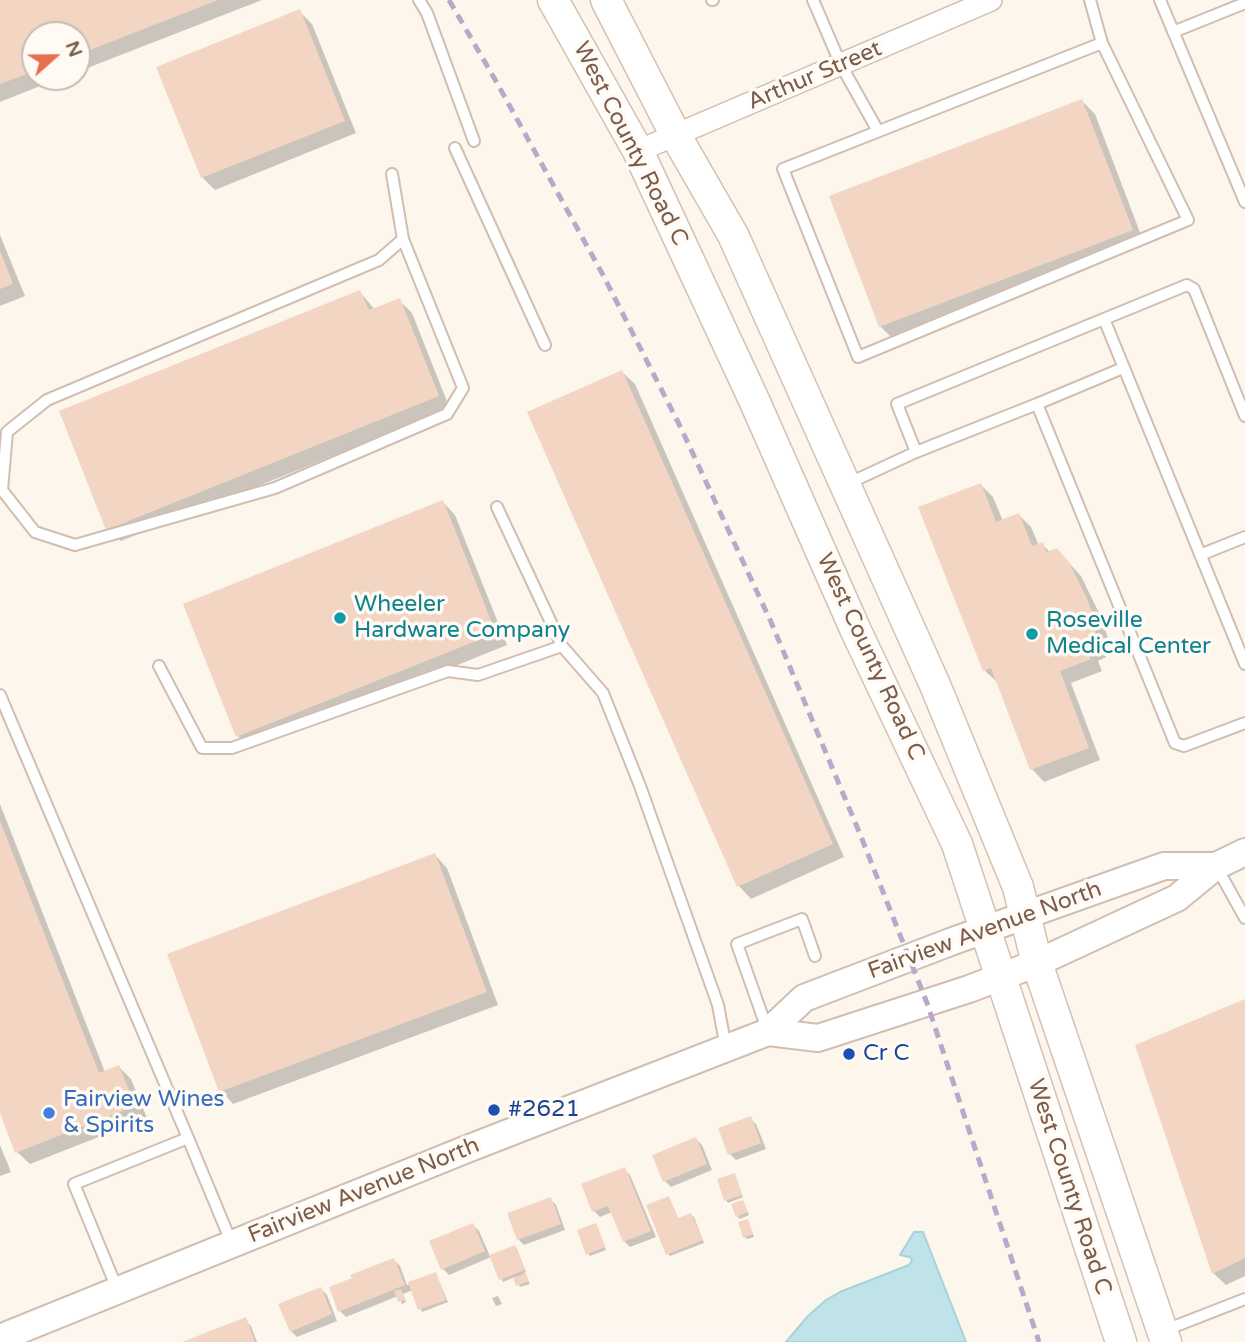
<!DOCTYPE html>
<style>
body{margin:0}
#map{position:relative;width:1245px;height:1342px;overflow:hidden;background:#fdf6ec;font-family:"Varela Round",sans-serif}
canvas{display:block}
.north{position:absolute;left:21px;top:21px;width:70px;height:70px;box-sizing:border-box;background:#fffaf3;border:2px solid #cabbb1;border-radius:50%;rotate:69deg;font-size:19px;font-weight:700;line-height:28px;text-align:center;color:#7a5c4d}
.north::after{content:'';display:block;margin:auto;width:24px;height:32px;background:#e76f51;clip-path:polygon(50% 0,100% 100%,50% 72%,0 100%)}
</style>
<div id="map">
<canvas width="1245" height="1342"></canvas>
<div class="north">N</div>
</div>
<script>
const ctx = document.querySelector('canvas').getContext('2d');
ctx.lineJoin = 'round';
function fillPath(path, color) { ctx.fillStyle = color; ctx.fill(path, 'evenodd'); }
const shape = rows => new Path2D(rows.map(r => 'M' + r).join(''));
function strokePath(path, color, width, dash) { ctx.strokeStyle = color; ctx.lineWidth = width; ctx.lineCap = dash ? 'butt' : 'round'; ctx.setLineDash(dash || []); ctx.stroke(path); }
function drawText(font, color, halo, rows, align = 'center') {
  ctx.font = font + ' "Varela Round",sans-serif'; ctx.lineWidth = 7; ctx.setLineDash([]); ctx.textBaseline = 'middle'; ctx.strokeStyle = halo; ctx.fillStyle = color; for (const [text, x, y, turn = 0] of rows) {
    ctx.save(); ctx.translate(x, y); ctx.rotate((+turn || 0) * Math.PI / 180); ctx.textAlign = isNaN(turn) ? turn : align; if (halo) ctx.strokeText(text, 0, 0); ctx.fillText(text, 0, 0); ctx.restore();
  }
}
const water = shape([
 [914,1232,923,1232,966,1342,786,1342,808,1316,826,1300,840,1292,909,1265,912,1260,910,1257,900,1255,914,1232]
]);
fillPath(water, '#bfe3e8');
strokePath(water, '#a5d3da', 2);
fillPath(shape([
 [0,0,262,0,77,72,77,35,35,35,35,77,63,77,0,102],
 [299,11,312,24,356,133,215,190,202,177],
 [1082,101,1095,114,1144,243,893,339,880,326],
 [0,235,25,296,0,306],
 [360,292,375,310,399,300,412,313,450,409,121,541,108,529],
 [622,372,635,384,844,857,751,899,739,886],
 [981,485,993,497,1003,521,1019,515,1031,527,1039,546,1042,544,1050,552,1057,550,1081,576,1100,615,1108,638,1106,657,1098,661,1102,671,1071,683,1100,760,1044,782,1032,769,997,682,984,670],
 [443,502,455,515,507,645,250,749,238,736],
 [0,804,105,1072,119,1067,131,1079,147,1118,30,1164,17,1152,0,1109],
 [435,855,447,868,498,1005,233,1104,221,1091,170,955],
 [1245,1001,1245,1276,1226,1285,1213,1273],
 [750,1118,756,1124,766,1149,736,1160,730,1154],
 [696,1139,702,1145,712,1170,671,1187,665,1181,654,1156],
 [0,1145,11,1172,0,1176],
 [624,1169,630,1175,656,1237,630,1247,624,1241,612,1212,600,1217,594,1211],
 [734,1175,743,1197,728,1203,726,1200],
 [669,1198,679,1220,691,1215,694,1217,704,1243,670,1256,668,1254],
 [550,1199,556,1205,565,1230,524,1245,518,1239],
 [743,1202,749,1215,740,1219,737,1216],
 [747,1221,754,1237,747,1239,745,1237],
 [473,1225,479,1231,490,1256,515,1247,517,1249,526,1272,524,1273,530,1284,520,1287,515,1277,503,1282,491,1257,449,1275,443,1269],
 [598,1228,606,1250,590,1256,588,1254],
 [394,1260,400,1266,407,1285,436,1274,448,1302,422,1312,413,1290,403,1294,406,1302,402,1304,398,1296,346,1317,340,1311],
 [321,1289,327,1295,337,1321,297,1337,291,1331],
 [498,1296,502,1304,496,1306,492,1298],
 [245,1320,251,1326,257,1342,186,1342]
]), '#0003');
fillPath(shape([
 [0,0,218,0,77,55,77,35,35,35,35,71,0,84],
 [300,9,345,121,201,178,156,67],
 [1082,99,1133,230,879,327,829,196],
 [0,251,13,284,0,289],
 [360,290,369,310,400,298,439,396,106,530,59,411],
 [622,370,833,844,737,887,527,412],
 [981,483,996,522,1019,513,1032,546,1043,542,1046,552,1057,548,1069,562,1088,601,1096,624,1094,645,1087,648,1091,659,1060,671,1089,748,1030,770,991,668,983,671,918,507],
 [443,500,496,633,236,737,183,604],
 [0,821,99,1073,119,1065,135,1106,15,1153,0,1113],
 [435,853,487,992,219,1092,167,954],
 [1245,999,1245,1258,1212,1274,1135,1045],
 [751,1116,761,1143,728,1155,718,1128],
 [696,1137,707,1164,663,1182,652,1155],
 [625,1167,651,1231,623,1242,608,1206,592,1212,581,1184],
 [735,1173,742,1195,724,1201,717,1179],
 [669,1196,678,1218,691,1213,703,1240,666,1255,646,1205],
 [551,1197,561,1224,517,1240,507,1213],
 [743,1200,748,1212,736,1217,731,1204],
 [748,1219,753,1234,743,1238,738,1222],
 [473,1223,485,1251,441,1270,429,1241],
 [596,1223,605,1247,586,1255,577,1230],
 [515,1245,525,1270,499,1280,489,1255],
 [394,1258,405,1285,338,1312,329,1287,352,1278,350,1275],
 [436,1272,446,1300,418,1310,408,1282],
 [526,1273,529,1281,516,1286,513,1278],
 [321,1287,332,1314,290,1332,278,1304],
 [401,1289,405,1300,398,1302,394,1291],
 [246,1317,255,1342,182,1342]
]), '#f3d5c3');
const service = shape([
 [419,0,427,13,474,141],
 [712,0,713,0],
 [813,0,841,65,878,131],
 [1090,0,1102,43,1188,220,858,357,783,169,1102,43],
 [1160,0,1245,202],
 [1173,32,1245,3],
 [455,148,545,345],
 [392,174,403,239,463,388,447,414,275,488,75,545,35,532,2,490,7,432,47,400,379,260,403,239],
 [1104,319,1187,285,1194,289,1245,416],
 [1123,368,1037,404,1175,743,1184,746,1245,723],
 [916,452,1037,404],
 [847,484,916,452,897,404,1104,319,1245,664],
 [497,507,562,646,603,693,640,786,718,1005,726,1048],
 [1200,555,1245,537],
 [159,666,202,748,232,748,448,671,478,675,562,646],
 [0,695,188,1138],
 [1216,866,1245,918],
 [767,1029,737,944,802,919,815,956],
 [118,1291,74,1184,188,1138,232,1244],
 [1163,1331,1245,1299]
]);
const minor = shape([
 [638,151,991,0]
]);
const tertiary = shape([
 [768,1032,818,1038,969,989,1037,963,1177,898,1216,866,1245,852],
 [0,1338,467,1149,768,1032,804,998,953,941,1164,866,1216,866]
]);
const secondary = shape([
 [553,0,638,151,754,400,856,631,957,844,1121,1342],
 [606,0,676,136,733,235,935,685,1018,887,1037,963,1166,1342]
]);
strokePath(service, '#d1beb0', 14);
strokePath(minor, '#d1beb0', 24);
strokePath(tertiary, '#d1beb0', 30);
strokePath(secondary, '#d6c0b0', 33);
strokePath(service, '#fff', 10);
strokePath(minor, '#fff', 21);
strokePath(tertiary, '#fff', 26);
strokePath(secondary, '#fff', 30);
strokePath(shape([
 [449,0,497,83,603,275,681,428,771,622,860,834,927,1003,1039,1342]
]), '#b9a8c9', 5, [10, 7]);
for (const [x, y, r, color] of [
 [340,618,7,"#0f9aa8"],
 [1032,634,7,"#0f9aa8"],
 [849,1054,7,"#1a4fb4"],
 [494,1110,7,"#1a4fb4"],
 [49,1113,7,"#3f7fe0"]
]) { const dot = new Path2D(); dot.arc(x, y, r, 0, 2 * Math.PI); ctx.fillStyle = color; ctx.fill(dot); strokePath(dot, '#fffaf3', 2.5); }
drawText('23px', '#7a5c4d', '#fffaf3', [
 ["Arthur Street",815,76,-23],
 ["West County Road C",630,144,63],
 ["West County Road C",870,657,65],
 ["Fairview Avenue North",985,931,-20],
 ["West County Road C",1069,1187,72],
 ["Fairview Avenue North",364,1191,-22]
]);
drawText('23px', '#0d838f', '#fffaf3', [
 ["Wheeler",354,605],
 ["Hardware Company",354,631],
 ["Roseville",1046,621],
 ["Medical Center",1046,647]
], 'left');
drawText('23px', '#164399', '#fffaf3', [
 ["Cr C",863,1054],
 ["#2621",508,1110]
], 'left');
drawText('23px', '#366cbe', '#fffaf3', [
 ["Fairview Wines",63,1100],
 ["& Spirits",63,1126]
], 'left');
</script>
